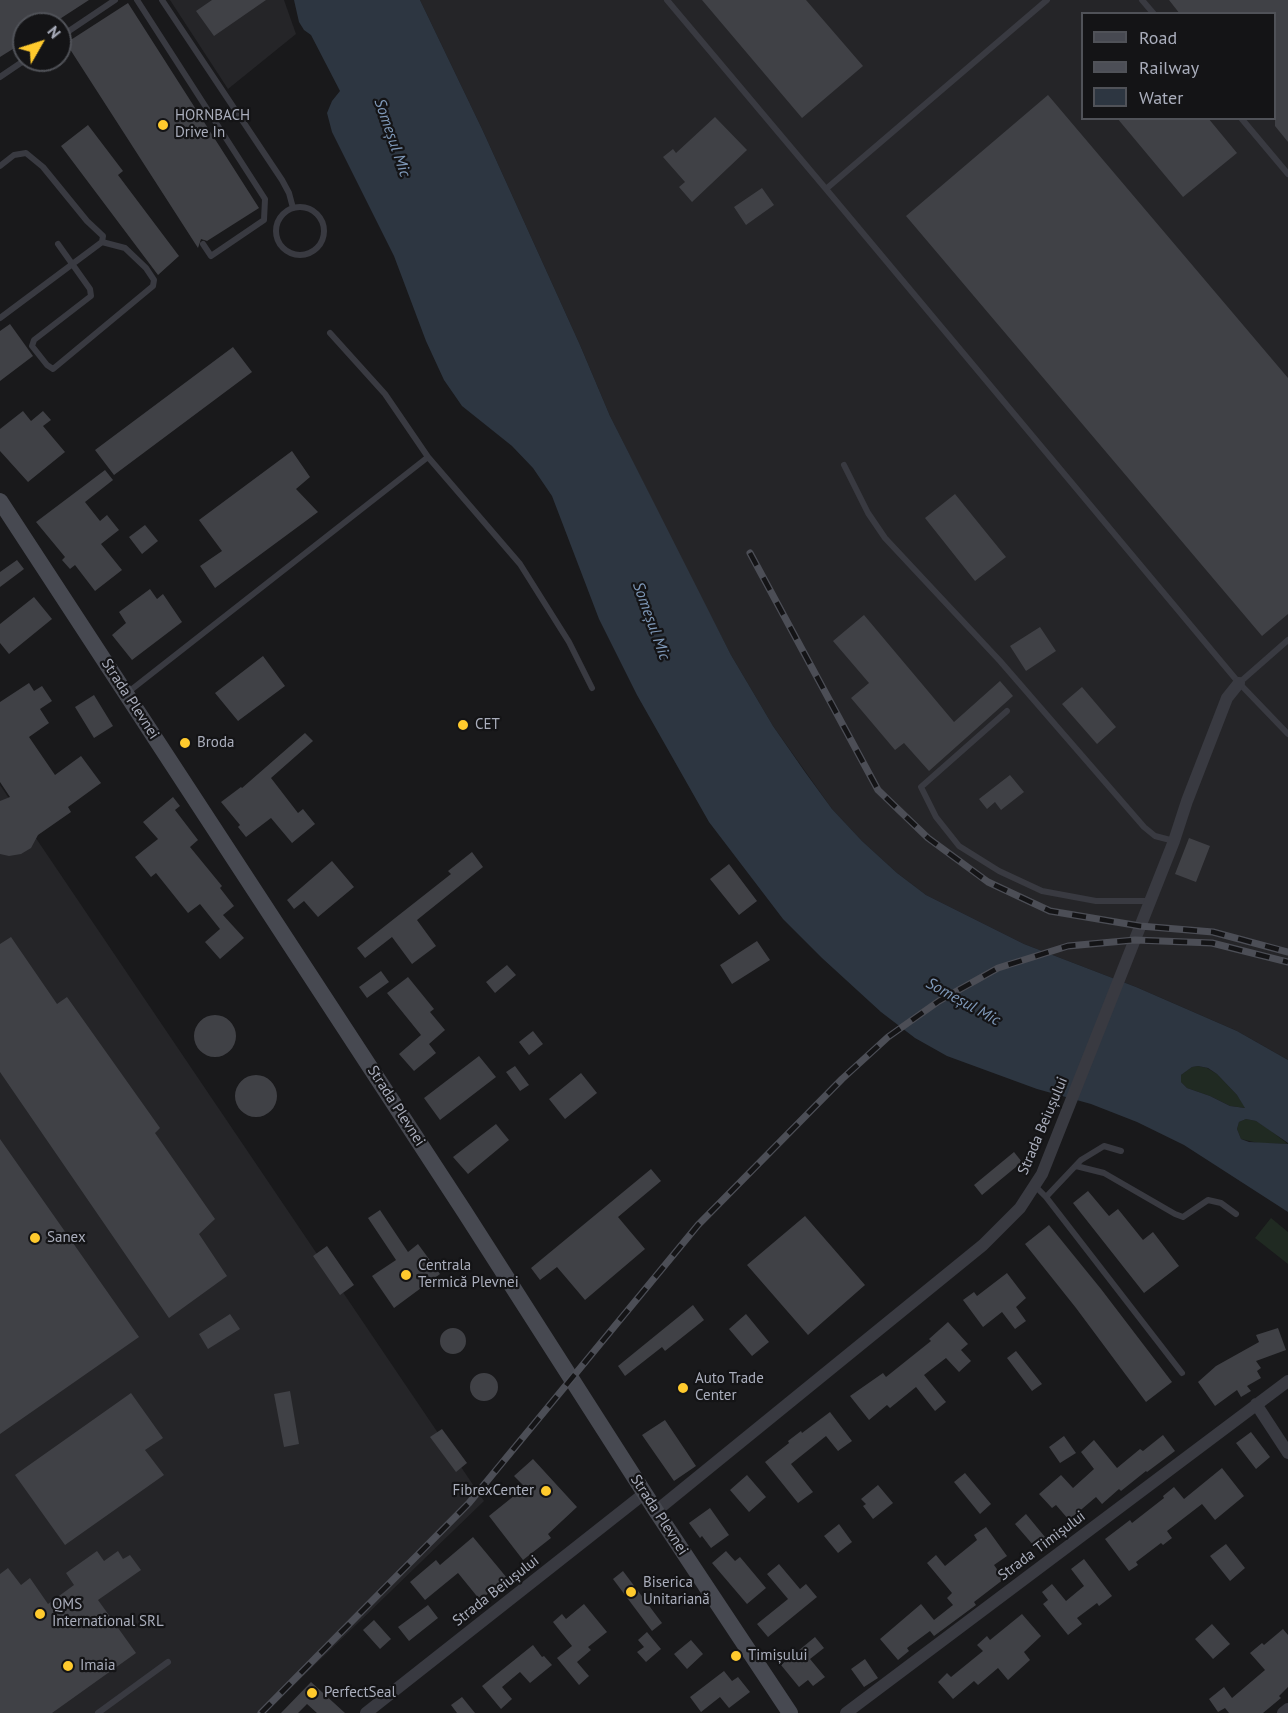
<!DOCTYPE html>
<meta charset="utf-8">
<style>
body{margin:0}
#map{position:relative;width:1288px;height:1713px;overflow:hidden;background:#19191b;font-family:"PT Sans",sans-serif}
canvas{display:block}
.legend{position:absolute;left:1081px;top:12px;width:195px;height:108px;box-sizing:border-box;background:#141416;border:2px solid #505258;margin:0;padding:8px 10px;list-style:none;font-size:18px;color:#aaaebc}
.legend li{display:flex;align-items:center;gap:12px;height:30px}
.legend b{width:30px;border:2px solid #505258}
.north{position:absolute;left:12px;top:12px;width:60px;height:60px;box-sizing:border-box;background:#141416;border:2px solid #505258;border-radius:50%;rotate:51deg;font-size:16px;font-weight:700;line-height:24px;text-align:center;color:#aaaebc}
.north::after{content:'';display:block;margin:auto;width:21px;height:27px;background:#ffca2d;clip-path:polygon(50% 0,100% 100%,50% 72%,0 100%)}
</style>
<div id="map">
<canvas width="1288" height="1713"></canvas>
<ul class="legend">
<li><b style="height:8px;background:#474951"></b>Road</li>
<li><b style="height:8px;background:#4c4e56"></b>Railway</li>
<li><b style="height:16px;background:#2d3641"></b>Water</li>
</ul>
<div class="north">N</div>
</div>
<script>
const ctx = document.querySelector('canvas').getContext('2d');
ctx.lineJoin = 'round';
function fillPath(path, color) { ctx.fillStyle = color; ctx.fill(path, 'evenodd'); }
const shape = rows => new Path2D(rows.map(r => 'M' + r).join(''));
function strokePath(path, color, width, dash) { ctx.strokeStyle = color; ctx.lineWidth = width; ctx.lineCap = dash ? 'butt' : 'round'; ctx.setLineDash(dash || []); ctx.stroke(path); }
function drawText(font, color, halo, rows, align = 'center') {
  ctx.font = font + ' "PT Sans",sans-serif'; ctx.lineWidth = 4.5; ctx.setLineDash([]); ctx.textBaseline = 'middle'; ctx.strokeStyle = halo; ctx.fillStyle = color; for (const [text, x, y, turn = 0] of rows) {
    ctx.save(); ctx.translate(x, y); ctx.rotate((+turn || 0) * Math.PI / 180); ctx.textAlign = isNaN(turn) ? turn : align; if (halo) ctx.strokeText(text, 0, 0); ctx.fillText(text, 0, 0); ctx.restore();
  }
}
fillPath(shape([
 [170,0,284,0,296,34,228,89],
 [420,0,1288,0,1288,1060,1237,1031,1136,987,1024,944,926,895,897,873,862,841,832,809,773,726,731,655,683,563,610,416,580,345,483,131],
 [1082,14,1274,14,1274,118,1082,118],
 [0,785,484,1501,265,1713,0,1713]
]), '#252528');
fillPath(shape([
 [1198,1066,1207,1068,1217,1074,1237,1095,1246,1108,1230,1106,1210,1096,1187,1088,1181,1082,1181,1075,1192,1067],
 [1246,1119,1256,1121,1267,1128,1288,1144,1258,1143,1241,1139,1237,1129,1239,1122],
 [1271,1218,1288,1232,1288,1264,1255,1238]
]), '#202a22');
fillPath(shape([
 [294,0,420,0,483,131,580,345,610,416,731,655,773,726,805,772,832,809,862,841,897,873,926,895,1024,944,1136,987,1237,1031,1288,1060,1288,1143,1256,1121,1246,1119,1239,1122,1237,1129,1241,1139,1249,1142,1288,1144,1288,1212,1184,1145,1137,1122,1091,1104,1037,1089,947,1056,915,1038,881,1012,822,958,783,919,709,822,637,695,599,619,552,496,533,468,512,446,462,406,444,380,426,341,394,256,332,132,327,113,332,101,340,91,311,35,304,30,299,22],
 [1198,1066,1208,1068,1217,1074,1237,1095,1245,1108,1230,1106,1210,1096,1187,1088,1181,1082,1181,1075,1192,1067]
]), '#2d3641');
fillPath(shape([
 [0,0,89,0,52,24,24,24,24,42,0,57],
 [212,0,266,0,214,36,196,11],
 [702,0,806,0,863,66,802,118],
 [1169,0,1288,0,1288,142,1275,126,1275,14,1180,14],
 [128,3,259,208,207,241,201,239,198,248,66,43],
 [1048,95,1288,378,1288,614,1262,636,906,216],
 [715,117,747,150,692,202,679,187,685,182,663,157,673,149,676,153],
 [1117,118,1208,118,1237,153,1183,197],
 [88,125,123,171,118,175,179,256,158,275,61,146],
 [762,188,774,205,746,225,734,207],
 [10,324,33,356,0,381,0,331],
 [233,347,252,372,114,475,95,450],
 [23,411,31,421,43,411,51,420,43,426,65,452,28,482,0,451,0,429],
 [292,451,310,477,296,489,318,512,215,588,200,566,222,551,199,520],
 [105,470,113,480,85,502,100,521,107,515,119,530,101,544,122,570,95,591,75,565,70,569,62,560,65,557,36,522],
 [955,494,1006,557,975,581,925,518],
 [145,525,158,541,142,554,129,537],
 [17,560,24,569,0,587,0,572],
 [150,589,157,599,163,594,182,622,132,660,112,635,126,623,119,612],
 [34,597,52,619,9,654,0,643,0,624],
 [864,615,954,722,1000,681,1013,696,929,771,904,743,895,750,851,698,869,683,833,641],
 [1040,627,1056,651,1026,671,1010,646],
 [263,656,285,686,238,721,215,693],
 [29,683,34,691,42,686,52,701,40,709,49,723,29,737,55,775,81,756,101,783,68,807,71,812,38,835,31,848,21,854,9,856,0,854,0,801,10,797,0,782,0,702],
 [1082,687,1116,727,1097,744,1062,704],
 [94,695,113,726,94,738,75,707],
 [305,733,313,741,271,778,298,813,303,809,315,824,292,843,271,818,246,837,238,827,240,825,221,802,241,787,242,788],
 [1010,775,1024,792,1001,810,995,802,987,809,979,799],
 [173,797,180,806,175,810,198,840,190,847,222,886,220,888,234,906,223,915,244,938,220,959,205,942,220,929,200,904,188,913,156,873,151,877,135,857,158,839,143,822],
 [1189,838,1210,846,1196,882,1175,874],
 [472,852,483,867,417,920,436,946,412,964,392,937,365,958,357,948,451,874,448,871],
 [332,861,354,887,318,917,304,901,294,909,287,900],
 [729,864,757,901,739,915,710,879],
 [11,937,57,1004,67,997,160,1128,155,1133,215,1219,199,1234,227,1276,169,1318,0,1072,0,944],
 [757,941,770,960,732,984,720,965],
 [507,965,516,975,495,993,486,982],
 [381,971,389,982,367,998,359,987],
 [408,977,434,1009,430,1012,445,1030,429,1044,436,1053,414,1071,399,1054,421,1035,387,993],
 '194 1036a21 21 0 1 1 42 0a21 21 0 1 1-42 0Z',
 [533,1031,543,1044,529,1055,519,1042],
 [479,1056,496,1077,440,1120,424,1098],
 [515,1066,529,1085,520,1091,506,1072],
 [581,1073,597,1093,565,1119,549,1099],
 '235 1096a21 21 0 1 1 42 0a21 21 0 1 1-42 0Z',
 [496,1124,509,1140,468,1174,453,1157],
 [0,1139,139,1337,0,1434],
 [1014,1152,1022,1162,982,1195,974,1185],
 [651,1169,661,1181,618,1217,645,1249,585,1300,557,1267,540,1280,531,1268],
 [1088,1191,1109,1216,1118,1209,1143,1240,1153,1232,1179,1266,1144,1293,1073,1203],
 [380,1210,408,1252,418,1244,440,1274,394,1308,372,1276,396,1260,368,1218],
 [805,1216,865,1285,808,1335,747,1265],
 [1049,1225,1101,1289,1172,1382,1146,1402,1076,1308,1025,1244],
 [327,1246,354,1285,340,1295,313,1256],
 [1007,1273,1026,1298,1016,1307,1026,1321,1015,1329,1002,1312,983,1327,963,1300,974,1292,977,1296],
 [693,1305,704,1320,665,1351,662,1347,625,1376,618,1366],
 [230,1314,240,1329,208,1349,199,1334],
 [746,1314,769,1342,752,1356,729,1329],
 [948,1322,968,1344,961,1350,971,1361,959,1372,946,1358,924,1375,946,1402,935,1411,916,1387,890,1408,887,1405,869,1420,850,1396,883,1373,886,1377,931,1341,929,1339],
 '440 1341a13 13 0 1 1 26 0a13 13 0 1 1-26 0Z',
 [1278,1328,1286,1350,1256,1361,1261,1368,1257,1371,1261,1378,1247,1386,1251,1391,1241,1397,1237,1390,1215,1406,1198,1382,1216,1366,1259,1342,1256,1335],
 [1016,1351,1042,1384,1032,1391,1007,1358],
 '470 1387a14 14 0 1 1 28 0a14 14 0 1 1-28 0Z',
 [290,1391,299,1444,284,1447,274,1394],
 [131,1393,163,1438,145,1450,164,1475,65,1545,15,1475],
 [830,1412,852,1441,838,1451,826,1436,791,1464,813,1492,798,1503,765,1462,789,1443,788,1441,801,1431,802,1433],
 [665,1420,696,1466,674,1481,642,1435],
 [442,1429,467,1463,456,1472,430,1437],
 [1251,1432,1270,1457,1256,1469,1236,1443],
 [1163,1435,1175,1451,1147,1472,1146,1471,1121,1491,1119,1489,1102,1504,1096,1497,1069,1520,1056,1505,1052,1508,1039,1494,1061,1475,1073,1488,1094,1469,1081,1452,1094,1440,1117,1468,1140,1449,1143,1451],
 [1064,1436,1076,1453,1060,1463,1049,1447],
 [533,1459,577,1507,548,1534,551,1538,523,1560,489,1516,525,1487,514,1476],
 [1222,1468,1244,1496,1215,1520,1202,1504,1167,1531,1172,1538,1163,1545,1161,1543,1136,1562,1138,1565,1129,1571,1105,1539,1130,1520,1132,1523,1164,1498,1163,1496,1174,1487,1184,1499],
 [965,1473,991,1504,980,1514,954,1482],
 [747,1475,766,1497,749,1512,730,1490],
 [878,1485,893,1503,873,1519,863,1506,866,1504,861,1499],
 [710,1508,729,1535,711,1548,702,1536,700,1538,689,1523],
 [1026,1514,1045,1537,1034,1546,1015,1524],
 [839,1524,852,1542,838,1553,824,1536],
 [986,1527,1007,1556,994,1565,1004,1579,974,1602,976,1605,934,1636,930,1631,907,1648,909,1651,898,1660,880,1639,921,1604,934,1620,953,1605,947,1598,952,1593,927,1563,936,1555,945,1566,977,1540,974,1535],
 [473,1537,507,1578,480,1600,458,1573,425,1600,410,1582,436,1560,440,1565],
 [1226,1544,1245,1568,1230,1581,1210,1556],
 [97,1551,104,1561,118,1551,123,1559,130,1555,141,1570,98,1600,136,1653,52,1713,0,1713,0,1574,8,1568,21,1585,30,1578,48,1604,74,1585,66,1573],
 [726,1551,735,1561,740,1557,766,1588,747,1604,712,1563],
 [1084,1559,1112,1596,1099,1606,1097,1603,1077,1618,1082,1624,1068,1635,1043,1604,1048,1600,1042,1592,1052,1584,1066,1601,1084,1586,1071,1569],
 [779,1564,800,1589,806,1584,817,1597,768,1637,757,1624,788,1599,767,1574],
 [623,1571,662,1623,652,1631,613,1579],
 [584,1604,607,1632,588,1647,591,1650,577,1662,589,1676,579,1685,557,1658,572,1646,553,1622,562,1614,566,1619],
 [428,1605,438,1618,409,1641,398,1627],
 [1022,1614,1041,1636,1024,1652,1030,1660,1008,1680,998,1668,978,1685,974,1681,953,1699,938,1682,947,1673,951,1677,983,1651,977,1645,987,1636,990,1640],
 [374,1620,391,1639,380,1649,363,1630],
 [1212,1624,1230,1644,1213,1659,1195,1639],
 [1283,1629,1288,1635,1288,1687,1279,1696,1281,1698,1263,1713,1229,1713,1225,1708,1218,1712,1209,1699,1224,1687,1232,1698,1265,1670,1250,1653,1262,1643,1264,1645],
 [647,1632,661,1649,646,1662,637,1652,644,1647,638,1640],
 [815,1637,824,1648,810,1659,825,1677,813,1686,808,1680,799,1687,781,1665],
 [691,1640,703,1654,687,1669,674,1654],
 [533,1645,542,1657,544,1656,552,1665,530,1683,520,1672,502,1687,512,1699,501,1709,482,1686],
 [865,1659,878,1678,864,1687,851,1669],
 [724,1671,732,1681,738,1677,750,1692,729,1708,720,1697,701,1712,690,1697],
 [311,1682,345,1713,317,1713,307,1704,298,1713,281,1713],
 [462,1697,475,1713,457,1713,451,1705]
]), '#404146');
strokePath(shape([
 [137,0,265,199,264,220,211,256,203,244],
 [162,0,282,180,289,193,293,208],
 [667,0,826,189],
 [1047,0,826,189,1239,683,1288,734],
 [1142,0,1154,14],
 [60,37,115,0],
 [0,77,25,60],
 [1241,118,1288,174],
 [0,166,14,155,26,153,43,167,87,221,103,236,102,242,0,318],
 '276 231a24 24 0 1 1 48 0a24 24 0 1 1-48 0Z',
 [58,244,90,289,91,296,34,340,32,346,47,365,53,369,153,286,154,280,146,268,125,248,102,242],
 [330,333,385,394,428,457,520,564,569,642,592,688],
 [844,465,868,513,885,538,1000,661,1144,827,1155,836,1174,841],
 [1239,683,1288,640],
 [127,693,428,457],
 [1007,711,921,787,936,817,959,846,999,871,1042,891,1096,901,1149,901],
 [1076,1166,1104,1173,1175,1214,1183,1217,1208,1200,1221,1203,1236,1214],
 [1035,1186,1046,1197,1182,1373],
 [1046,1197,1081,1160,1104,1146,1121,1151],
 [98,1713,168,1662]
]), '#393a41', 6);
strokePath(shape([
 [1256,1404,1288,1453],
 [656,1511,983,1245,1020,1208,1042,1174,1174,841,1187,801,1227,698,1239,683],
 [366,1713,645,1493],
 [846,1713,1288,1381],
 [1283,1713,1288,1709]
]), '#393a41', 12);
strokePath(shape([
 [0,501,464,1211,656,1511,790,1713]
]), '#474951', 16);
const rail = shape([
 [750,553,878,790,928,838,988,882,1050,911,1140,926,1213,932,1288,952],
 [261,1713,469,1503,698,1225,842,1079,888,1037,939,1001,998,968,1068,946,1135,940,1212,943,1288,962]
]);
strokePath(rail, '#4c4e56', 7);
strokePath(rail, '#141416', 4.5, [14]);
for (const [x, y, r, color] of [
 [163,125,6,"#ffca2d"],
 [463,725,6,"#ffca2d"],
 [185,743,6,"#ffca2d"],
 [35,1238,6,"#ffca2d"],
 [406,1275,6,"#ffca2d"],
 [683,1388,6,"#ffca2d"],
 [546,1491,6,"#ffca2d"],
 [631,1592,6,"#ffca2d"],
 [40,1614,6,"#ffca2d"],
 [736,1656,6,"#ffca2d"],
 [68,1666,6,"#ffca2d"],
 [312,1693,6,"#ffca2d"]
]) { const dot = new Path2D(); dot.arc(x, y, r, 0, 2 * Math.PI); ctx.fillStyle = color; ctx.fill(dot); strokePath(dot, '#141416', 2); }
drawText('15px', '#aaaebc', '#141416', [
 ["HORNBACH",175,116],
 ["Drive In",175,133],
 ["CET",475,725],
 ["Broda",197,743],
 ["Sanex",47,1238],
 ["Centrala",418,1266],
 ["Termică Plevnei",418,1283],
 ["Auto Trade",695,1379],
 ["Center",695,1396],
 ["FibrexCenter",534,1491,"right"],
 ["Biserica",643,1583],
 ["Unitariană",643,1600],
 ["QMS",52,1605],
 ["International SRL",52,1622],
 ["Timișului",748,1656],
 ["Imaia",80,1666],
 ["PerfectSeal",324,1693]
], 'left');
drawText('15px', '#aaaebc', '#141416', [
 ["Strada Plevnei",130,699,57],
 ["Strada Plevnei",396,1106,57],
 ["Strada Beiușului",1043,1126,-67],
 ["Strada Plevnei",659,1515,57],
 ["Strada Timișului",1042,1546,-37],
 ["Strada Beiușului",496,1591,-38]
]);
drawText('italic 16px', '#7f99b9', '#141416', [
 ["Someșul Mic",392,138,71],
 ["Someșul Mic",651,621,70],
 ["Someșul Mic",963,1002,29]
]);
</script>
